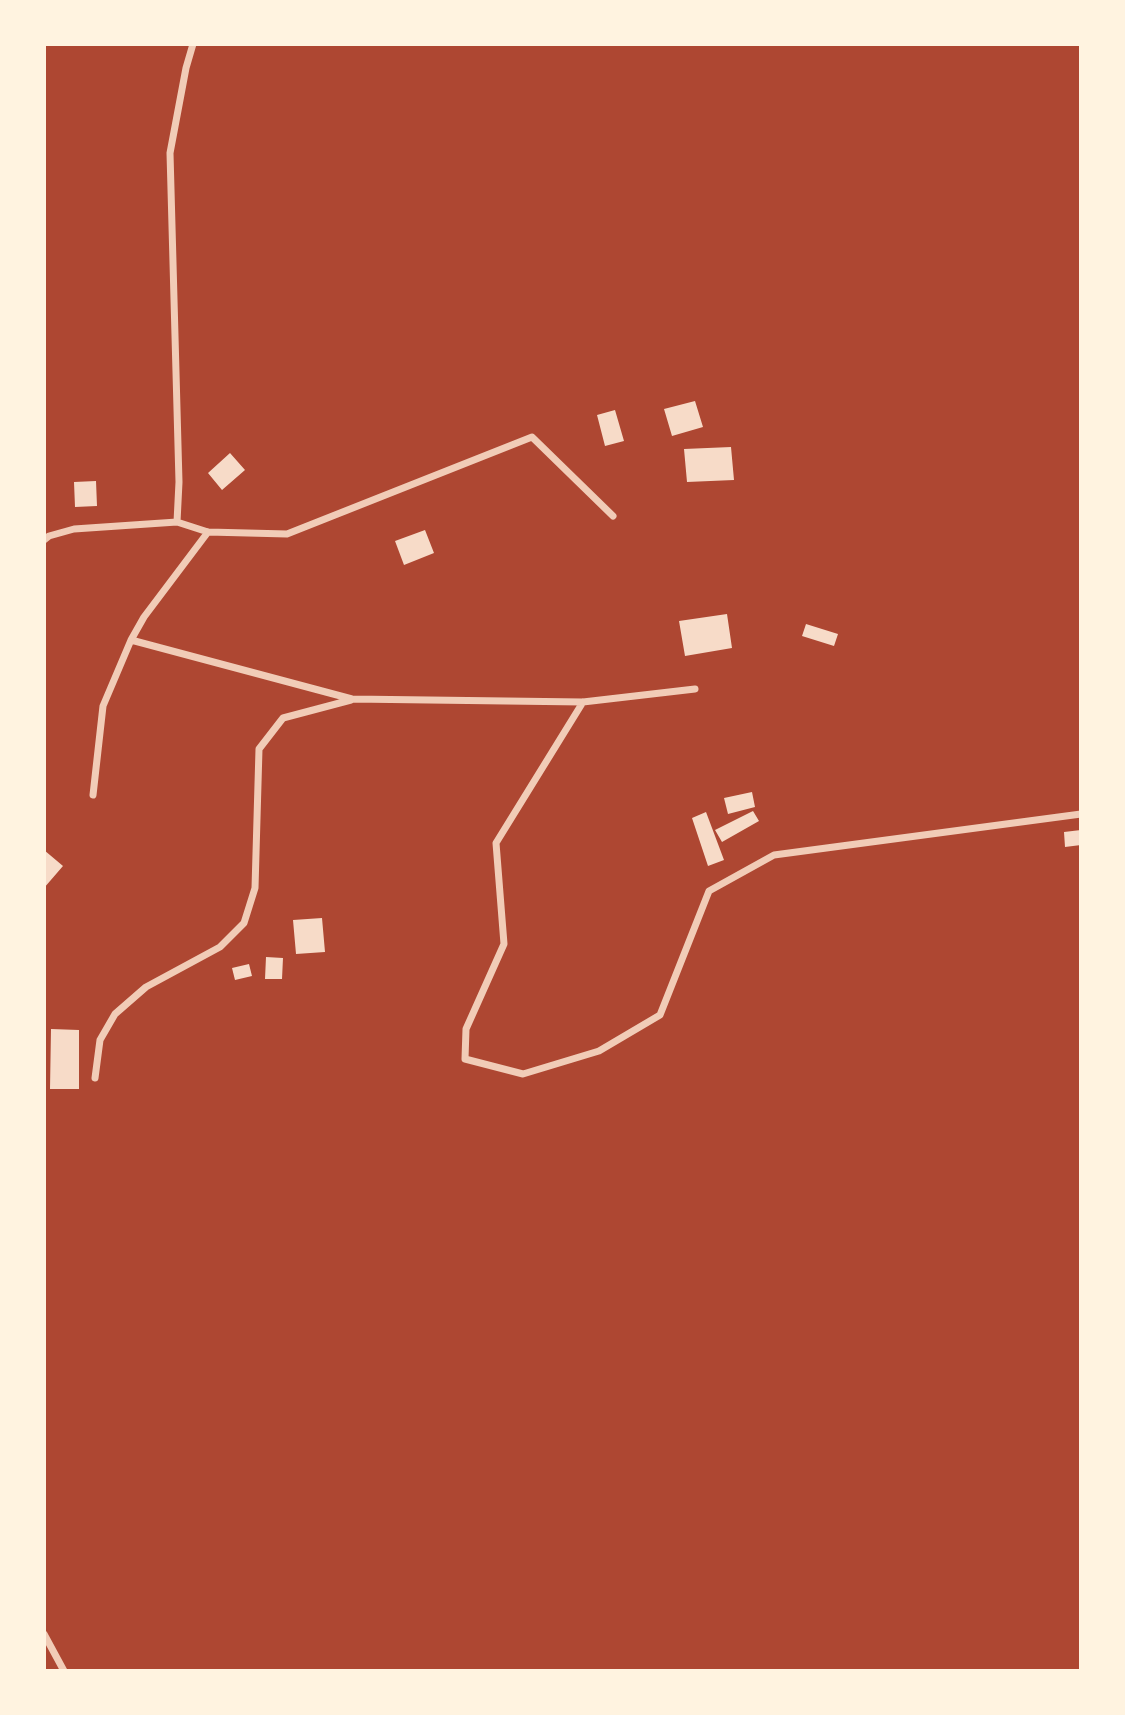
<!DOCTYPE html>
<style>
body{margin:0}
#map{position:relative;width:1125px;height:1715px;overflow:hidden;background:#c8553d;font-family:"Varela Round",sans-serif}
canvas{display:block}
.frame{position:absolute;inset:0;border:46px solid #fff3e0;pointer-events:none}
</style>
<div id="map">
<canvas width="1125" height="1715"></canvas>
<div class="frame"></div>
</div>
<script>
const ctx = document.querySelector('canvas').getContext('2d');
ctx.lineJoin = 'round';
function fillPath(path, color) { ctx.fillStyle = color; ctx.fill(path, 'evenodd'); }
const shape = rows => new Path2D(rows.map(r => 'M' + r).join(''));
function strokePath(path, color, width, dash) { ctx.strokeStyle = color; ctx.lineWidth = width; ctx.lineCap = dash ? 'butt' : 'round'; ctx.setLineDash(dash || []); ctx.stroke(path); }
fillPath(shape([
 [44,44,1081,44,1081,1671,44,1671]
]), '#ae4732');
fillPath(shape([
 [695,401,703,427,672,436,664,409],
 [615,410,624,441,605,446,597,415],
 [731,447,734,480,687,482,684,449],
 [230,453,245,470,222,490,208,473],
 [96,481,97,506,75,507,74,482],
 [425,530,434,553,404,565,395,541],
 [727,614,732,648,685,656,679,621],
 [806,624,838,634,834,646,802,636],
 [752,792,755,807,728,814,724,798],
 [753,811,759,821,722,842,715,830],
 [706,812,724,860,708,866,692,818],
 [1081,830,1081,845,1065,847,1064,832],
 [44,850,63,866,44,888],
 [322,918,325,952,296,954,293,920],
 [266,957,283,958,282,979,265,979],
 [249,964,252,976,235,980,232,968],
 [51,1029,79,1030,79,1089,50,1089]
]), '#f7dbc8');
strokePath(shape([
 [177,522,179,482,170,153,186,68,193,44],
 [44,540,49,536,74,529,177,522,208,532,287,534,532,437,613,516],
 [131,640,352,699,583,702,695,689],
 [583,702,496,843,504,944,466,1029,465,1059,523,1074,599,1051,660,1015,709,891,774,855,1081,814],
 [93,795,103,706,131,640,144,617,208,532],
 [95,1078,100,1040,115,1014,146,987,220,947,244,923,255,888,259,749,283,718,351,700],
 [44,1634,64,1671]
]), '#f1ccb7', 7);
</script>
